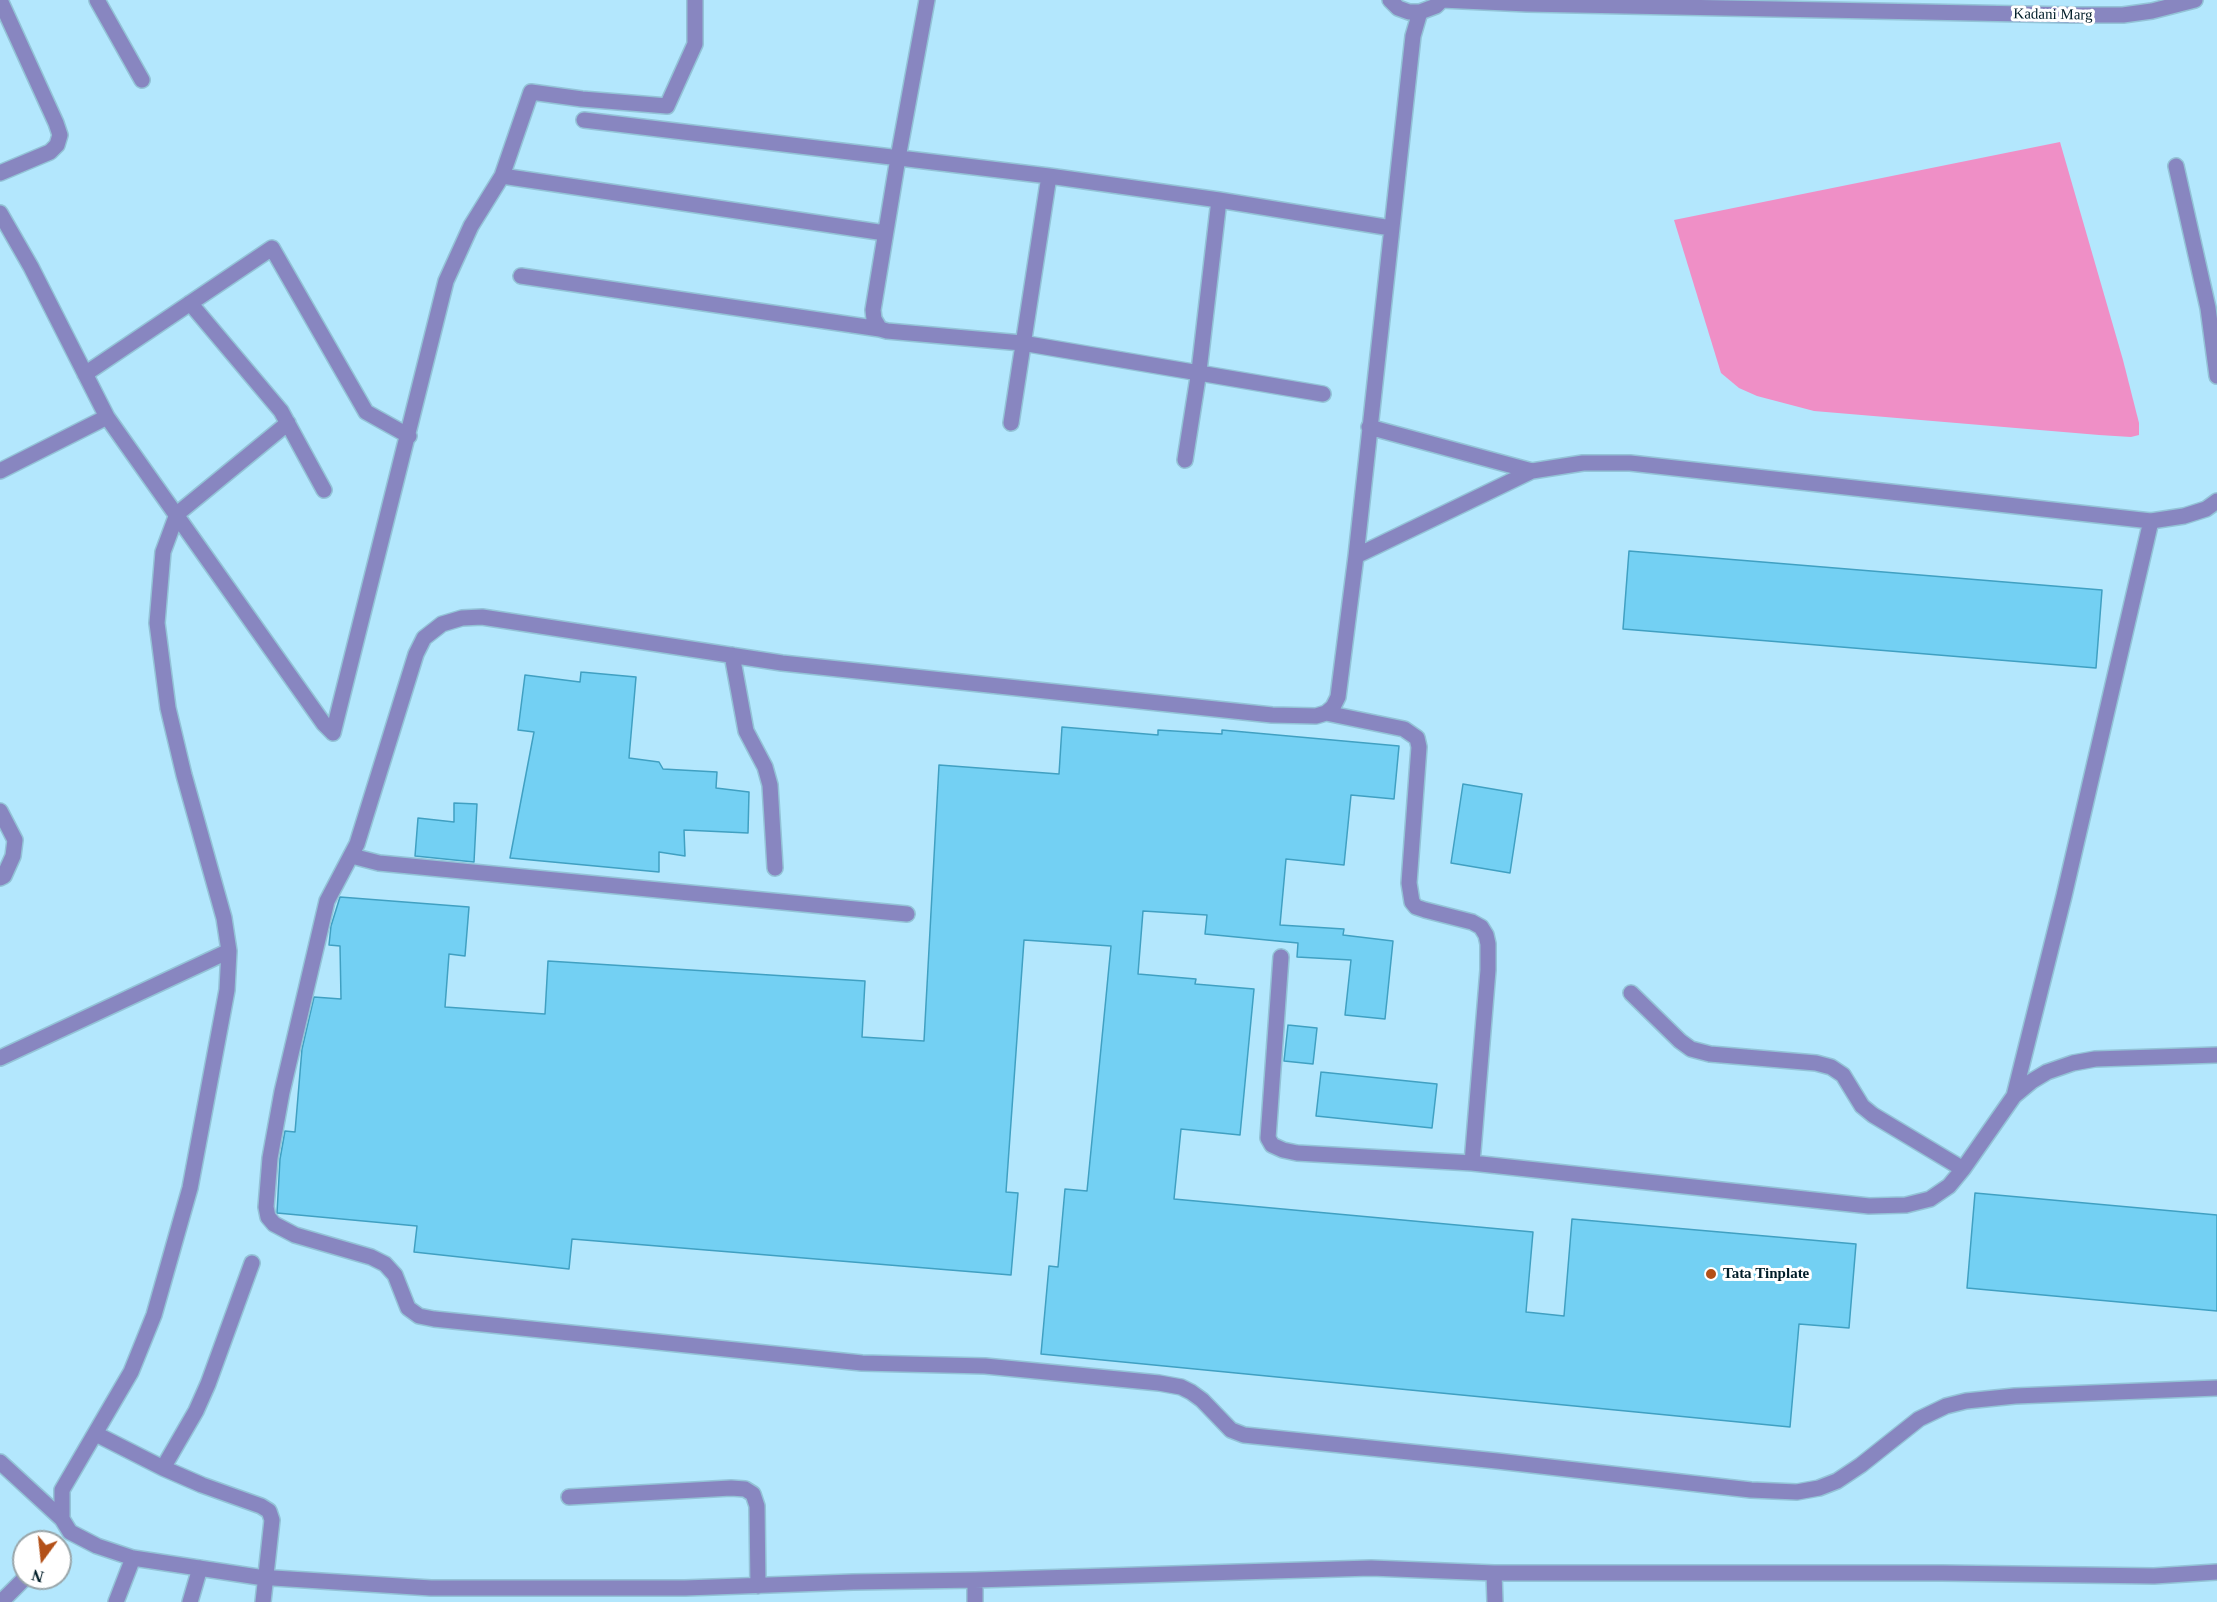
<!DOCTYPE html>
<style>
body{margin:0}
#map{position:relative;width:2217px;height:1602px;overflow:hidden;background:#b3e7fd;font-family:"Times New Roman",serif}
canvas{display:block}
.north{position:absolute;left:12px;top:1530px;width:60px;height:60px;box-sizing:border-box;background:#fff;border:2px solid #99a5a9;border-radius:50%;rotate:195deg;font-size:16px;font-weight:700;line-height:24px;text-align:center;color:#001d28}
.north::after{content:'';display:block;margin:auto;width:21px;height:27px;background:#b35018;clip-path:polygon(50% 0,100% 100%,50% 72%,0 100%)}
</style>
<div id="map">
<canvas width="2217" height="1602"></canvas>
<div class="north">N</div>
</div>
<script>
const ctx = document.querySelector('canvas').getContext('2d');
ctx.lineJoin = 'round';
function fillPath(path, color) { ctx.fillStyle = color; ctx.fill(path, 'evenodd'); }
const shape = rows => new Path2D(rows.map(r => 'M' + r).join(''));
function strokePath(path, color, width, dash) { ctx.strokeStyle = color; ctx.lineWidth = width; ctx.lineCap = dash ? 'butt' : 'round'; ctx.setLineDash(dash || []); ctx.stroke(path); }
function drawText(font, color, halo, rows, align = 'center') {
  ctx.font = font + ' "Times New Roman",serif'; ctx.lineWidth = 6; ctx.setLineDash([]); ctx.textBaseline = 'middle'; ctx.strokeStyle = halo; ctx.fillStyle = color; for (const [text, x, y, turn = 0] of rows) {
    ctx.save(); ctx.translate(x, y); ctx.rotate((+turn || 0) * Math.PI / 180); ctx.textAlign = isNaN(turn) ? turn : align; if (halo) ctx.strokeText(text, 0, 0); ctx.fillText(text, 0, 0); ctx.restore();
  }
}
fillPath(shape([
 [2060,142,2123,360,2139,423,2139,435,2131,437,2099,435,1814,411,1757,396,1739,388,1721,373,1674,220]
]), '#ef8fc6');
const building = shape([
 [1629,551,2102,590,2096,668,1623,629,1629,551],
 [581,672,636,677,629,758,659,762,663,769,717,772,716,788,749,792,748,833,684,830,685,856,659,852,659,872,510,858,534,732,518,730,525,675,580,682,581,672],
 [1062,727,1158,735,1158,730,1222,734,1222,730,1399,746,1394,799,1351,795,1344,865,1286,859,1280,925,1344,929,1343,935,1393,941,1385,1019,1345,1015,1351,960,1297,957,1298,943,1205,934,1207,915,1143,911,1138,974,1196,979,1195,984,1254,989,1240,1135,1181,1129,1174,1199,1533,1232,1526,1312,1564,1316,1572,1219,1856,1244,1849,1328,1799,1324,1790,1427,1041,1354,1049,1266,1058,1267,1065,1189,1087,1191,1111,946,1024,940,1006,1192,1018,1193,1011,1275,572,1239,569,1269,414,1252,417,1226,277,1213,280,1159,285,1131,295,1132,302,1049,314,997,341,999,340,946,329,945,331,926,340,897,469,907,465,956,449,954,445,1007,545,1014,548,961,865,981,862,1037,924,1041,939,765,1059,774,1062,727],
 [1463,784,1522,794,1510,873,1451,863,1463,784],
 [454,803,477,804,474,862,415,856,418,818,454,822,454,803],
 [1288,1025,1317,1028,1313,1064,1284,1061,1288,1025],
 [1321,1072,1437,1084,1432,1128,1316,1116,1321,1072],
 [1975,1193,2217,1215,2217,1311,1967,1288,1975,1193]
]);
fillPath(building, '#73d0f3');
strokePath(building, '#40a0c2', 1.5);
const minor = shape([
 [97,0,142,80],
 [927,0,898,158,873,310,874,319,880,329,887,331,1022,343,1323,394],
 [1390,0,1398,8,1409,12,1420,12,1436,6,1442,0],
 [1442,0,1527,4,2072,15,2123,15,2152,11,2195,0],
 [1420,12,1413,36,1356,556,1338,697,1333,707,1326,713,1316,716,1272,715,782,663,482,617,462,618,442,624,424,638,416,654,357,844,327,901,282,1092,270,1158,266,1207,268,1217,274,1224,295,1235,371,1257,385,1264,395,1275,408,1308,419,1316,434,1319,862,1363,985,1366,1159,1383,1181,1387,1191,1392,1202,1400,1231,1430,1244,1435,1497,1461,1751,1490,1797,1492,1819,1488,1837,1481,1861,1465,1919,1419,1946,1406,1966,1401,2015,1396,2217,1388],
 [584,120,1049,176,1219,200,1391,228],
 [2176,166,2208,308,2217,376],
 [0,173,50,152,57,145,60,135,56,123,0,0],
 [502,176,885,233],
 [0,213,31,267,107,417,324,724,333,733],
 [521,276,880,329],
 [190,303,281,411,324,490],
 [85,374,272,248,366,412,409,436],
 [288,423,177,514,163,552,157,623,168,708,184,775,224,918,229,951,227,990,190,1188,154,1315,131,1372,62,1490,62,1519,70,1532,97,1546,133,1558,258,1577,431,1588,685,1588,853,1582,975,1580,1371,1568,1494,1573,1942,1573,2154,1576,2217,1572],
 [1011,423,1049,176],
 [1369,427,1532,471],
 [1185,460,1199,371,1219,200],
 [0,471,107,417],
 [1356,556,1532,471,1583,463,1630,463,2151,521,2184,516,2206,509,2217,501],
 [732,655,746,731,765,767,770,785,775,868],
 [1326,713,1404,729,1417,738,1419,747,1409,883,1412,902,1416,907,1425,910,1472,922,1481,927,1486,935,1488,944,1488,970,1472,1163],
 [333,733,446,281,471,226,502,176,531,92,582,99,667,106,695,44,695,0],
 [0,811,15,840,13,856,4,876,0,878],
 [352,856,379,863,907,914],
 [1281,957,1268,1138,1272,1145,1283,1150,1297,1153,1472,1163,1869,1206,1906,1205,1930,1199,1949,1186,1963,1169,2014,1096,2032,1081,2047,1072,2073,1063,2095,1059,2217,1055],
 [1631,993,1680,1041,1691,1049,1710,1054,1816,1063,1831,1067,1843,1075,1862,1106,1873,1115,1963,1169],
 [0,1058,229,951],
 [2014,1096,2064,896,2151,521],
 [96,1434,163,1468,202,1485,261,1506,269,1511,272,1520,263,1602],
 [0,1462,62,1519],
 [163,1468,196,1411,208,1384,252,1263],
 [569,1497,731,1488,745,1489,753,1494,757,1506,758,1586],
 [1494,1573,1495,1602],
 [1,1602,25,1578],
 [116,1602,133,1558],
 [190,1602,200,1568],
 [975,1602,975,1580]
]);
strokePath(minor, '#93c3d7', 18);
strokePath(minor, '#8886c0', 15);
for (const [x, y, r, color] of [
 [1711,1274,6,"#b35018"]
]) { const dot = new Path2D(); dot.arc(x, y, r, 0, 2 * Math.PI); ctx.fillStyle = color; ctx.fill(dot); strokePath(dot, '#fff', 2); }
drawText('15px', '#001d28', '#fff', [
 ["Kadani Marg",2053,15,1]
]);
drawText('bold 15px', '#001d28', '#fff', [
 ["Tata Tinplate",1723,1274]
], 'left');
</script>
